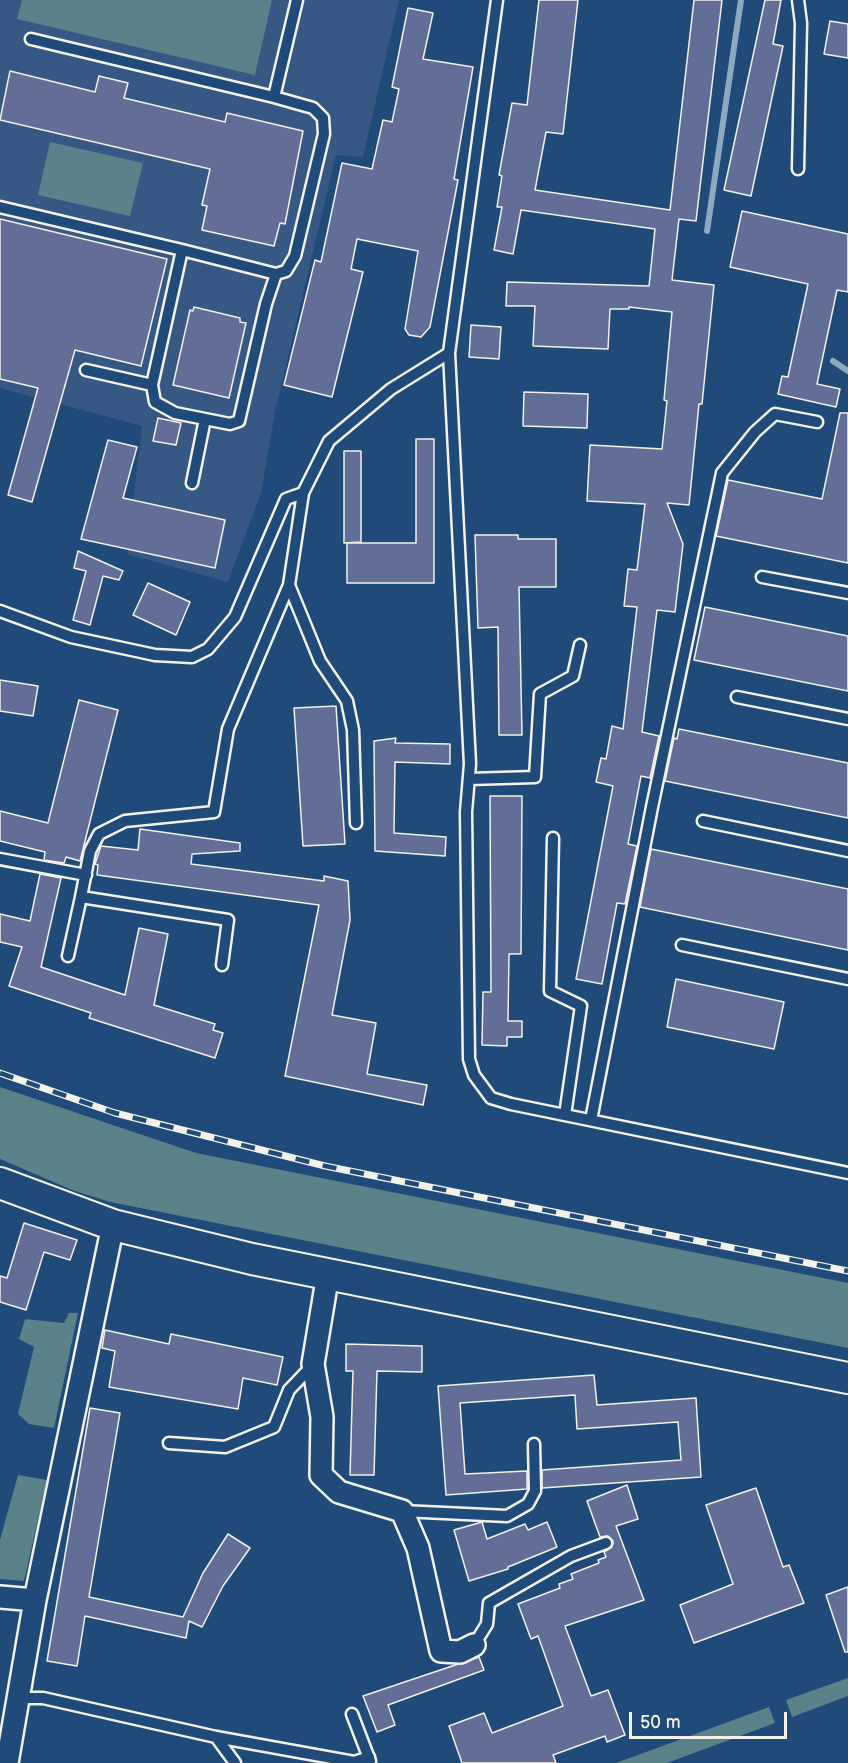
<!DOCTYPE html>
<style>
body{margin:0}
#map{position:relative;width:848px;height:1763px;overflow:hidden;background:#1f4a7a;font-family:"Balsamiq Sans",sans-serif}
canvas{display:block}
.scale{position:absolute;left:629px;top:1712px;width:158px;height:27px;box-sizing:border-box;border:3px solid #f4f1e8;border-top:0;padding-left:8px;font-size:18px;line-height:21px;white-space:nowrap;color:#f4f1e8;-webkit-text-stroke:4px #1f4a7a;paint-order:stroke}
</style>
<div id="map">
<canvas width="848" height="1763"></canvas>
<div class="scale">50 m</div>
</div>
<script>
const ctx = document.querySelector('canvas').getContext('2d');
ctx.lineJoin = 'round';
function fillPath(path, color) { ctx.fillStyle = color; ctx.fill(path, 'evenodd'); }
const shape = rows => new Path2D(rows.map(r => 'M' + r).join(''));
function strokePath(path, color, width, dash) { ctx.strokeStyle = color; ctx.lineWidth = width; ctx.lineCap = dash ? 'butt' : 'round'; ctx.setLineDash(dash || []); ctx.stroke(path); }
fillPath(shape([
 [0,0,399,0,363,157,336,155,275,412,261,493,228,582,127,554,142,426,0,388]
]), '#375785');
fillPath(shape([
 [22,0,272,0,255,75,17,19],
 [50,142,143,163,130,216,38,195],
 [0,1087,196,1153,848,1283,848,1348,110,1202,72,1190,0,1159],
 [69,1313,78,1313,54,1428,29,1424,18,1414,34,1347,19,1339,25,1319,64,1323],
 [18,1475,47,1480,24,1581,0,1579,0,1540],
 [848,1678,848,1696,792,1717,786,1700],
 [769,1707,775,1723,667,1763,616,1763]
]), '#5b8288');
strokePath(shape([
 [707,231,741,0],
 [833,361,848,371]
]), '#8ca9bf', 6);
const building = shape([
 [539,0,578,0,563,134,546,132,535,190,670,210,694,0,722,0,696,221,679,219,672,280,714,285,702,404,699,404,689,505,667,503,683,544,675,612,657,610,642,732,659,736,650,778,641,776,628,844,637,846,625,904,617,903,602,984,576,979,613,786,596,782,601,758,606,759,612,726,623,729,637,607,624,606,628,569,637,570,645,504,587,501,590,445,662,449,667,401,664,400,672,312,629,307,629,309,610,309,608,349,533,346,535,306,506,306,507,282,649,286,655,229,521,210,513,254,494,250,502,207,497,207,502,176,499,175,512,103,527,105,539,0],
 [765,0,781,0,773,44,783,46,751,196,724,190,765,0],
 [408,8,433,13,423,59,473,67,454,179,458,180,430,327,421,337,409,335,405,329,418,251,357,239,351,269,363,272,332,397,284,385,315,260,321,262,342,163,372,169,383,120,392,122,399,89,392,87,408,8],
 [830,21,848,24,848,58,824,54,830,21],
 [10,71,95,92,99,76,128,83,124,98,225,122,227,113,303,131,285,224,280,223,274,246,202,230,207,206,202,205,210,169,0,120,10,71],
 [742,211,848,234,848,292,837,290,817,384,840,389,836,407,778,394,782,376,788,377,808,284,730,267,742,211],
 [0,219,167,259,141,366,75,350,32,502,8,495,38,388,0,379,0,219],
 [194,307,240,318,240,322,246,323,229,398,173,385,190,310,193,311,194,307],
 [471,325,501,327,499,359,469,357,471,325],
 [524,392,588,394,587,428,523,426,524,392],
 [840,413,848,413,848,563,716,536,728,480,822,499,840,413],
 [158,418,181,423,176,445,153,441,158,418],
 [416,439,434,439,434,583,347,583,347,543,416,543,416,439],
 [108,440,137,447,123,498,225,520,215,568,81,539,108,440],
 [344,451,361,451,361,542,344,543,344,451],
 [475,535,518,535,518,539,556,539,556,587,519,587,522,735,499,735,498,627,478,628,475,535],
 [78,551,123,571,119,580,103,576,90,625,73,620,86,571,74,568,78,551],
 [148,583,190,602,176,635,133,615,148,583],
 [705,607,848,636,848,691,694,660,705,607],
 [0,680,38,686,33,716,0,711,0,680],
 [79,700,118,710,80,861,66,857,64,863,44,860,45,852,0,841,0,811,48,823,79,700],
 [336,706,345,844,303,846,294,708,336,706],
 [679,729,848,763,848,818,665,781,674,738,677,739,679,729],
 [396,738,395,743,450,744,450,764,395,762,394,833,446,837,445,856,375,851,374,741,396,738],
 [490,796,522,796,521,954,509,954,508,1021,522,1021,522,1037,507,1037,507,1046,482,1045,483,992,491,992,490,796],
 [140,829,240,843,240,851,192,854,191,864,324,881,324,876,348,881,350,920,332,1015,376,1023,367,1074,427,1085,423,1105,285,1076,319,905,97,875,98,865,95,864,101,846,138,850,140,829],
 [651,849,848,889,848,950,640,907,651,849],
 [40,874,61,878,41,967,125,995,139,928,168,934,154,1005,215,1024,213,1030,223,1033,215,1058,89,1018,91,1013,9,986,22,947,0,942,0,914,30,921,40,874],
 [676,979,784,1002,774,1049,667,1027,676,979],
 [24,1223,77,1240,70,1260,44,1252,26,1310,0,1302,0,1276,7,1278,24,1223],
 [105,1330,169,1344,171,1334,283,1357,277,1385,243,1378,238,1409,109,1387,115,1351,102,1348,105,1330],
 [346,1344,422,1346,422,1372,377,1371,374,1475,350,1475,353,1371,346,1371,346,1344],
 [594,1375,597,1405,696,1398,701,1477,542,1488,542,1470,681,1460,678,1422,577,1429,575,1395,460,1403,465,1474,527,1471,527,1489,446,1495,438,1386,594,1375],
 [90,1408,120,1413,89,1597,183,1617,203,1573,228,1534,250,1548,223,1586,202,1627,189,1621,186,1638,85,1616,77,1666,47,1661,90,1408],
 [627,1485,638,1519,616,1526,644,1600,565,1626,591,1696,608,1690,625,1735,607,1742,605,1736,553,1755,556,1763,462,1763,449,1726,484,1713,492,1733,563,1706,538,1636,531,1639,518,1604,560,1588,559,1584,573,1579,571,1574,599,1563,598,1560,606,1557,604,1552,612,1547,613,1541,608,1536,600,1537,587,1501,627,1485],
 [756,1488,783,1567,789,1565,804,1603,694,1643,680,1605,733,1584,706,1505,756,1488],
 [482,1522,487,1539,525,1524,528,1530,547,1522,557,1547,508,1567,508,1569,469,1581,454,1530,482,1522],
 [848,1587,848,1652,845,1652,826,1595,848,1587],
 [479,1657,484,1670,388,1705,395,1725,377,1732,363,1696,479,1657]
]);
fillPath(building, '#626d98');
strokePath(building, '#f4f1e8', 1.5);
const lane = shape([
 [497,0,449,353,470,764,466,812,469,1059,474,1075,491,1098,511,1104,848,1173],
 [31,39,274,97],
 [798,169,801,23,798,0],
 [0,207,182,250,152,385,155,402,175,413,230,424,239,421,266,304,276,274,286,271,295,256,324,134,323,118,313,108,274,97,297,0],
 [182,250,276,274],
 [86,370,152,385],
 [192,483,205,419],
 [762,577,848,593],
 [0,611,71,637,155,655,192,657,208,649,235,617,286,499,303,493],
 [737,697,848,719],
 [469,779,535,777,540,694,573,676,580,645],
 [703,821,848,851],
 [356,823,353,730,347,701,320,661,289,585,303,493,329,441,391,389,449,353],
 [553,838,550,991,581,1006,565,1115],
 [0,859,86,875],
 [682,945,848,979],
 [68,956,81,897],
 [222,965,228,920,81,897,90,851,99,834,125,821,214,812,228,729,289,585],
 [591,1120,652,807,722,473,755,432,775,414,817,422],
 [169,1443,225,1447,274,1427,289,1390,311,1367],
 [402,1511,507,1516,528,1504,535,1491,534,1444],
 [474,1645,487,1624,489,1603,571,1556,606,1543],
 [19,1698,43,1698,216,1737,235,1763],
 [352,1714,370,1761],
 [216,1737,354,1762,369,1757]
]);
const street = shape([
 [328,1274,313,1364,322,1417,321,1475,339,1492,402,1511,418,1548,441,1651,460,1652,474,1645],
 [0,1597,35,1600],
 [7,1763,35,1600,113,1225]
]);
const secondary = shape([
 [0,1183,113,1225,252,1259,848,1378]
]);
strokePath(lane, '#f4f1e8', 15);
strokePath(street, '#f4f1e8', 26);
strokePath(secondary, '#f4f1e8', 34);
strokePath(lane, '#1f4a7a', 10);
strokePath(street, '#1f4a7a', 21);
strokePath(secondary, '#1f4a7a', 30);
const rail = shape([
 [0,1073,115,1113,325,1166,848,1271]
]);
strokePath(rail, '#f4f1e8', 7);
strokePath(rail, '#1f4a7a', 4.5, [14]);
</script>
